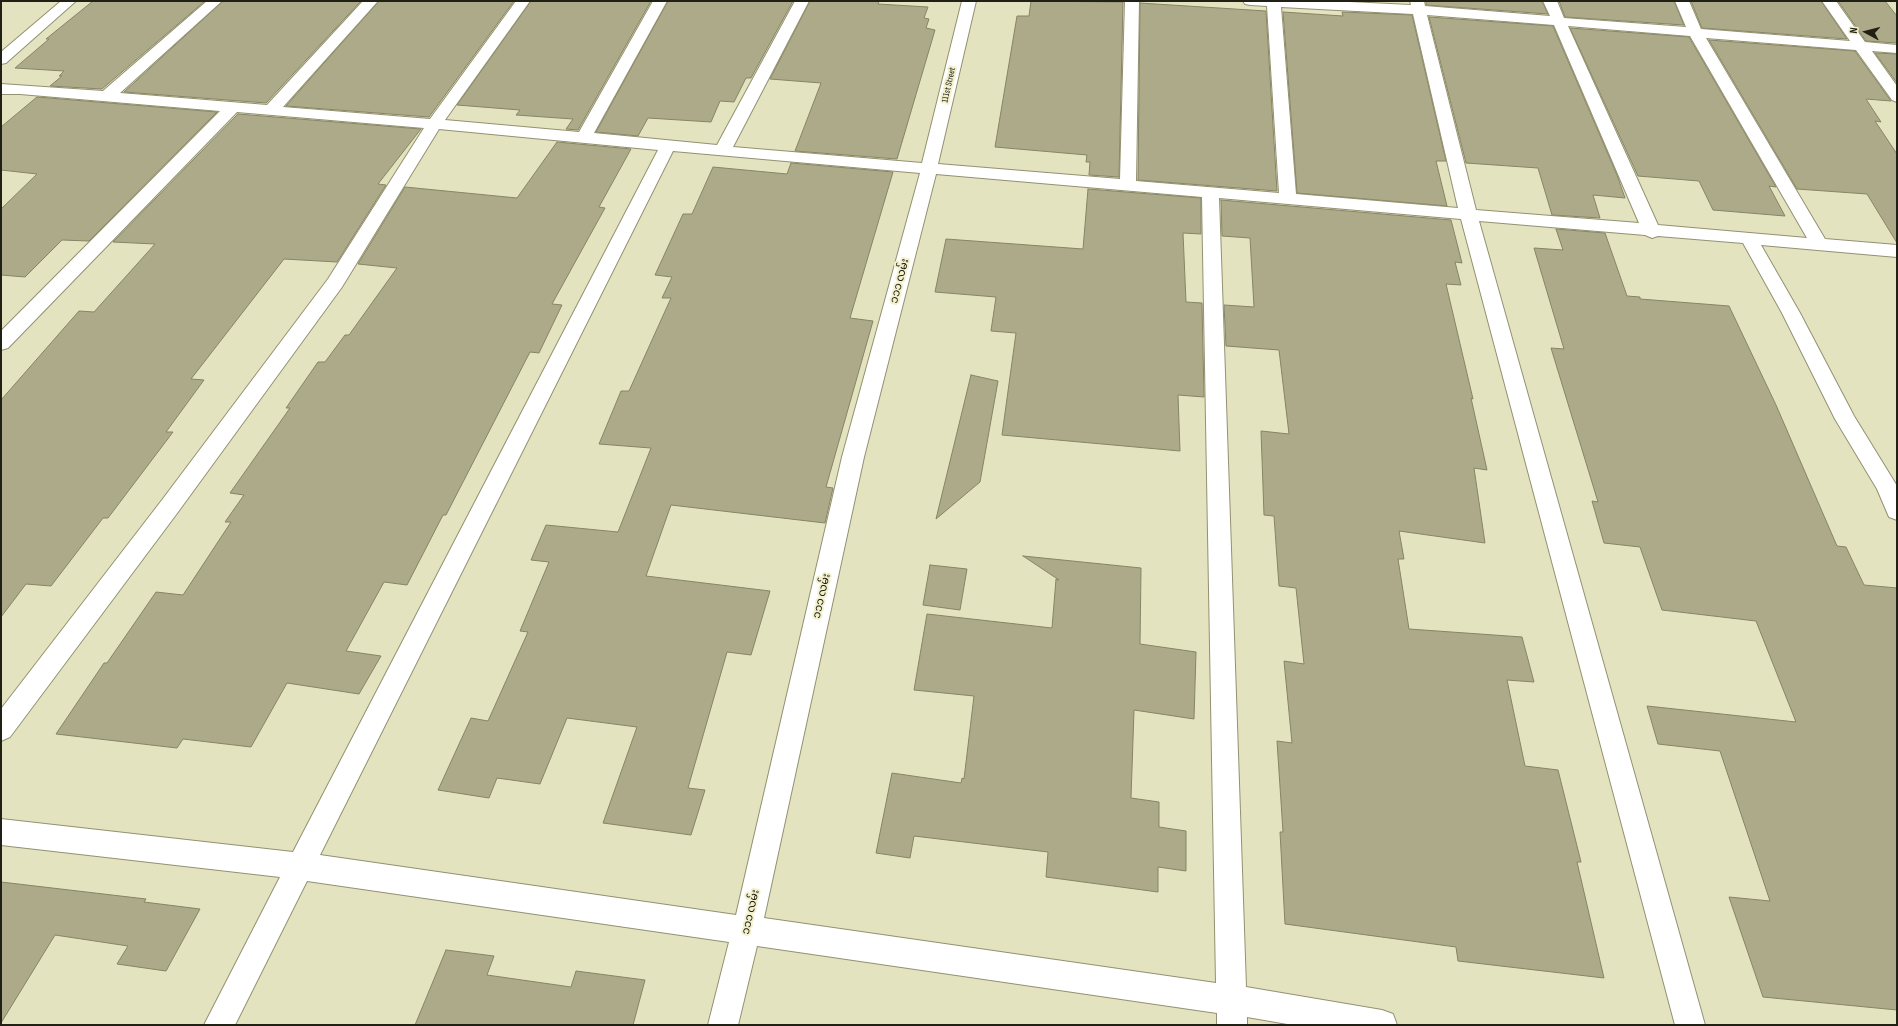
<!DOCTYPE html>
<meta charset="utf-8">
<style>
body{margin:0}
#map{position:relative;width:1898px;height:1026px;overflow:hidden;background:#e4e3c0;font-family:"Sofia Sans Condensed",sans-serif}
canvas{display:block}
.frame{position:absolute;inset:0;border:2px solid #212014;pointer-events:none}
.north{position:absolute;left:1846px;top:12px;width:40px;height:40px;-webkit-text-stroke:3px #f2f0cd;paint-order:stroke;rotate:277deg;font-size:11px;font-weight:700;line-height:16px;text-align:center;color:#212014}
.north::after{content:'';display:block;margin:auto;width:14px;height:18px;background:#212014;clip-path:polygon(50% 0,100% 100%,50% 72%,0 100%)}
</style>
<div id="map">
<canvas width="1898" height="1026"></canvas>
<div class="frame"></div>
<div class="north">N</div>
</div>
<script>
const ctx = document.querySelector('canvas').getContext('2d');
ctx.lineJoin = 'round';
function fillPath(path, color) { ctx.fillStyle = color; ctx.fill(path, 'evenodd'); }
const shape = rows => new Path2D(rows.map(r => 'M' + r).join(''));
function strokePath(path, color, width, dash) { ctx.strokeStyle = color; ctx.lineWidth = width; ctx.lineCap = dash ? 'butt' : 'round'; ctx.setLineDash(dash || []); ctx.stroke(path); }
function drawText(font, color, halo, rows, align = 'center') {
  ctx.font = font + ' "Sofia Sans Condensed","Noto Sans Myanmar",sans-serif'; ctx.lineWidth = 4; ctx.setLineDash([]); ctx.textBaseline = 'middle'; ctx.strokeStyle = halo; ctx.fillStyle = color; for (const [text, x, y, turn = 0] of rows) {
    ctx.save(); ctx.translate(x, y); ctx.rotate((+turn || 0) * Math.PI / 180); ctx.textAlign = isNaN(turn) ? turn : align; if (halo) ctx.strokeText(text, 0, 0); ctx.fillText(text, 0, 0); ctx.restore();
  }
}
const building = shape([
 [93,1,205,1,102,89,50,86,62,76,59,76,64,71,15,68,49,39,46,39,93,1],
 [223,1,361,1,266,103,124,92,223,1],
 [379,1,514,1,429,117,286,106,379,1],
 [531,1,651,1,578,130,566,129,573,119,516,115,520,110,457,105,531,1],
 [668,1,793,1,751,78,746,78,734,102,720,101,711,122,648,118,638,136,596,132,668,1],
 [810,1,879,1,878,4,928,7,924,18,929,19,926,28,935,30,897,159,795,151,821,83,770,79,810,1],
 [1031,1,1123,2,1119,177,1089,175,1090,162,1086,162,1087,155,995,147,1017,16,1029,16,1031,1],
 [1426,1,1542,1,1548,14,1426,5,1426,1],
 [1559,1,1674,1,1684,25,1565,17,1559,1],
 [1691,1,1821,1,1847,39,1702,28,1691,1],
 [1838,1,1885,1,1897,16,1897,43,1866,41,1838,1],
 [1140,3,1266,11,1277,191,1138,180,1140,3],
 [1283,12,1343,16,1342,12,1412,15,1446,161,1436,161,1447,206,1297,193,1283,12],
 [1429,17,1553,26,1617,175,1625,198,1593,195,1600,218,1552,215,1538,168,1466,163,1429,17],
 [1570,28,1689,37,1776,187,1769,186,1785,216,1713,210,1699,181,1638,176,1570,28],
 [1709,40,1855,51,1891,101,1866,99,1881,122,1875,121,1897,154,1897,243,1867,194,1797,189,1709,40],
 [1875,53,1897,54,1897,83,1875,53],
 [37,97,217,112,89,241,62,240,25,277,1,275,1,209,37,174,1,170,1,127,37,97],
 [238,114,421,129,378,184,386,185,337,262,284,259,191,379,204,380,166,432,173,432,108,518,103,518,51,586,26,584,1,617,1,400,79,311,94,312,155,244,113,242,238,114],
 [557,142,631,149,599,207,605,208,552,304,562,305,539,353,530,352,446,515,443,515,407,585,384,582,346,651,381,656,359,694,287,683,251,747,183,739,177,748,56,734,104,663,107,663,156,592,183,595,231,522,225,522,244,495,230,493,290,408,286,408,318,362,325,362,345,335,349,335,397,268,358,264,405,187,517,198,557,142],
 [791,163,893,172,850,318,873,321,826,487,833,488,825,523,671,505,646,576,770,591,751,655,727,652,688,788,705,790,691,835,603,823,637,727,567,718,540,784,497,778,489,798,438,790,471,718,488,721,528,632,520,631,549,562,531,560,546,525,618,532,651,448,599,444,621,391,629,391,671,298,662,298,672,277,655,275,683,214,692,214,713,167,787,174,791,163],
 [1088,189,1201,198,1201,234,1183,233,1186,302,1202,303,1204,397,1178,395,1180,451,1002,435,1016,333,991,331,996,297,935,292,946,239,1083,249,1088,189],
 [1221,200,1451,220,1462,263,1455,262,1461,285,1446,284,1473,399,1471,398,1487,470,1474,468,1485,543,1399,531,1404,559,1398,559,1409,629,1522,637,1534,682,1507,680,1525,766,1558,770,1581,862,1577,862,1604,978,1458,961,1456,947,1285,924,1280,832,1283,832,1277,741,1292,743,1284,661,1304,664,1296,588,1279,586,1274,516,1264,515,1261,431,1289,434,1279,350,1226,346,1224,305,1254,307,1250,238,1222,236,1221,200],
 [1556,229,1605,233,1627,296,1640,297,1640,299,1729,306,1776,405,1837,546,1846,547,1864,585,1897,588,1897,1010,1763,997,1729,897,1770,901,1720,751,1658,744,1647,706,1796,722,1756,621,1662,610,1640,547,1604,543,1592,501,1598,502,1551,348,1564,349,1534,248,1563,250,1556,229],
 [971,375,998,381,980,482,936,519,971,375],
 [1023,556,1141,568,1140,644,1196,652,1194,719,1134,710,1131,798,1159,802,1159,827,1186,831,1186,871,1158,867,1158,892,1046,877,1048,852,914,836,910,858,876,853,892,773,961,783,962,778,964,779,974,696,914,690,927,614,1052,628,1056,579,1059,580,1023,556],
 [930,565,967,569,960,610,923,605,930,565],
 [1,882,146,899,144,902,200,909,166,971,117,964,128,946,55,935,1,1023,1,882],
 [446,950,494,956,487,975,571,987,576,971,645,980,633,1025,415,1025,446,950]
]);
fillPath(building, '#acaa89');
strokePath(building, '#858464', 1);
const minor = shape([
 [61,1,76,1,6,63,1,64,1,52,61,1],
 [207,1,222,1,120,93,267,105,363,1,378,1,283,107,430,119,516,1,530,1,445,120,579,132,653,1,667,1,594,133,717,145,795,1,809,1,733,147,922,163,962,1,976,1,938,164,1120,179,1125,1,1139,1,1136,181,1279,193,1267,6,1250,5,1245,4,1243,1,1329,1,1411,5,1410,1,1424,1,1425,6,1550,16,1543,1,1557,1,1564,18,1686,27,1675,1,1689,1,1701,29,1850,41,1822,1,1836,1,1865,42,1897,45,1897,53,1872,51,1897,86,1897,102,1892,100,1856,50,1706,38,1825,239,1897,245,1897,257,1761,245,1800,313,1854,416,1897,486,1897,520,1889,517,1877,489,1835,419,1782,313,1743,243,1658,236,1652,238,1645,235,1479,221,1705,1025,1675,1025,1461,219,1219,198,1246,987,1382,1010,1393,1014,1397,1025,1293,1025,1247,1017,1247,1025,1217,1025,1217,1013,757,946,738,1025,708,1025,729,942,307,881,235,1025,204,1025,280,877,1,845,1,819,293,852,658,150,439,129,342,287,178,512,10,737,1,741,1,709,162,500,328,279,424,128,237,112,8,348,1,350,1,331,220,111,20,94,1,94,1,84,103,91,207,1],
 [1281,7,1413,14,1458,208,1296,194,1281,7],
 [1427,15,1554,25,1639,223,1476,210,1427,15],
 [1568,26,1690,36,1807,238,1658,225,1568,26],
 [673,151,920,173,842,457,736,915,320,855,673,151],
 [936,174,1202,197,1216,983,764,918,864,457,936,174]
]);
strokePath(minor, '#939171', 2);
fillPath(minor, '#fff');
drawText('9px', '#212014', '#f2f0cd', [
 ["111st Street",949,85,-77]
]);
drawText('11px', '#212014', '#f2f0cd', [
 ["၁၁၁ လမ်း",900,281,-75],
 ["၁၁၁ လမ်း",822,596,-77],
 ["၁၁၁ လမ်း",751,912,-77]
]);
</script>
